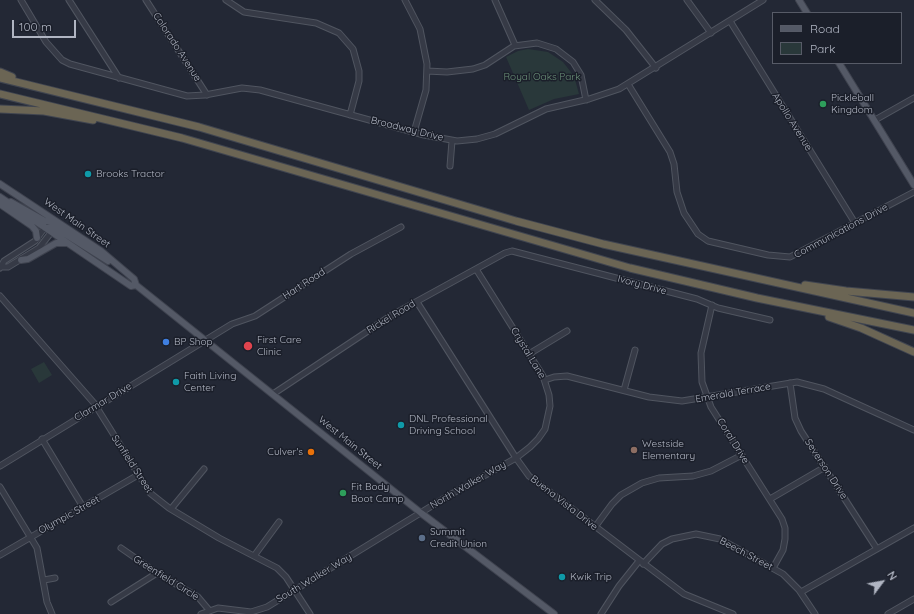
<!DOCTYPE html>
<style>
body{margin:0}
#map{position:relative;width:914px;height:614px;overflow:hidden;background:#232835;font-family:Quicksand,sans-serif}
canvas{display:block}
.legend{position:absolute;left:772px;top:12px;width:130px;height:52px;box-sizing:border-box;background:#1b1f2a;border:1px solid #575b67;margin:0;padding:5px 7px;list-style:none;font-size:12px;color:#b0b5c2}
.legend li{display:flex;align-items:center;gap:8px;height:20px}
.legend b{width:20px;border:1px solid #575b67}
.north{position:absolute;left:862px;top:562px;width:40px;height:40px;-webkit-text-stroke:3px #1b1f2a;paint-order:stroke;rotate:58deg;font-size:11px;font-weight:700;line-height:16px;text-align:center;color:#b0b5c2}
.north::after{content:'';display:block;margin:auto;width:14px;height:18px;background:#b0b5c2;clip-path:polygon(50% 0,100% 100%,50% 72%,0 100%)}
.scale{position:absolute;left:12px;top:20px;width:64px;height:18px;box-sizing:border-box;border:2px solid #b0b5c2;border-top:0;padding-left:5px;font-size:12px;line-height:14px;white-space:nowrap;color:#b0b5c2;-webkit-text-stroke:3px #1b1f2a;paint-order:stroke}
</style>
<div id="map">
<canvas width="914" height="614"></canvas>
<ul class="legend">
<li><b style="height:5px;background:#545966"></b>Road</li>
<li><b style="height:11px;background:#29383a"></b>Park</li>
</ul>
<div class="north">N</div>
<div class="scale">100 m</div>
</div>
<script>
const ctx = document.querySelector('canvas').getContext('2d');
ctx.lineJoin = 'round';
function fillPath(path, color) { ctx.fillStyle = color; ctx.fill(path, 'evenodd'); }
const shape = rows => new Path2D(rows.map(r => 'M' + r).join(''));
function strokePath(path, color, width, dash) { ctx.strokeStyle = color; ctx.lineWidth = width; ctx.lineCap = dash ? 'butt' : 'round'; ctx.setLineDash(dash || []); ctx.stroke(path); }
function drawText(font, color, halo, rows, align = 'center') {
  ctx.font = font + ' Quicksand,sans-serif'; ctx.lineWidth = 3; ctx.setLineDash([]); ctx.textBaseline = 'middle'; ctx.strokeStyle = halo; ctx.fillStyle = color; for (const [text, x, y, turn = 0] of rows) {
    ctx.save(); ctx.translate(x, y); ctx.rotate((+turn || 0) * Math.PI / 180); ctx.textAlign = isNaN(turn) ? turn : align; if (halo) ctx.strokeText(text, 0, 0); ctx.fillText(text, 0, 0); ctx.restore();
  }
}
fillPath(shape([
 [528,49,548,52,563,62,574,76,579,94,554,99,529,110,506,57,518,51],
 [44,362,52,375,39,383,31,369]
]), '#29383a');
const minor = shape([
 [21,0,46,42,62,60,70,64,187,96,205,95,242,88,260,90,424,135,457,141,477,139,495,134,546,109,589,99,619,89,763,0],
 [69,0,119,78],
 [146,0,207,95],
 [226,0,244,12,316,23,339,33,353,49,359,71,359,81,350,115],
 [405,0,420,29,427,64,426,90,414,132],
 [495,0,515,45],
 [595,0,626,30,656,68],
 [687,0,711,33],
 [730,21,855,223],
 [427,71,447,72,473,69,485,65,514,46,537,43,556,49,573,62,581,75,586,100],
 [628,84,670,152,674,164,677,192,684,213,698,234,708,241,768,255,790,257,914,192],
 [875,120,914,98],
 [450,166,452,141],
 [0,267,8,267,39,248,53,230],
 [0,268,4,261,35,241,51,219],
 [0,296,94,403,150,493,169,508,219,538,277,568,286,577,310,614],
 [417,302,516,458,529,476,684,594,733,614],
 [712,305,701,353,702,382,711,407,782,519,785,528,785,539,783,550,773,568],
 [529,354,567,331],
 [545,380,554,377,567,376,649,397,682,401,797,382,824,389,914,430],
 [790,383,795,418,801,431,877,549],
 [624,390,635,350],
 [273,394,392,315,505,253,512,251,697,299,718,308,770,320],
 [42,439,83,507],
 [0,466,232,324,255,316,351,254,401,227],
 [0,487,37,548,47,602,52,614],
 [770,499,825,467],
 [171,509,204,469],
 [595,527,612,504,621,495,642,483,659,478,693,476,711,471,742,455],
 [121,548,157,573,198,597,209,610],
 [0,555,138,475],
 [254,556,279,522],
 [643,564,662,544,672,539,696,534,720,539,783,574,799,590,815,614],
 [44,580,55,578],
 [801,592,914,528],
 [111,602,157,573],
 [201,614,218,608,251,612,267,607,448,496,516,458,530,447,538,439,545,429,550,406,549,395,543,376,476,269],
 [601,614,619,586,639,561],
 [888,614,914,599]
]);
const major = shape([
 [799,0,807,13],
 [839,63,914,185],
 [0,184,101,251,134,279,136,285,421,513,554,614],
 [0,197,131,286,136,285],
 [11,202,45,221,56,222],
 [0,204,32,226,36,231,37,238],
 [45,228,54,227,108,261],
 [21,260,28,259,56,243,67,243]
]);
const highway = shape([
 [0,72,12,77],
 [0,78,199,127,516,221,603,244,914,313],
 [0,94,182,138,630,268,757,298,914,330],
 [0,109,44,111,93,120],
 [805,285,846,291,914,297],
 [829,317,861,328,914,352]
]);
strokePath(minor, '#505560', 7);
strokePath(major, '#3f434f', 8);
strokePath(highway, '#404550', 9);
strokePath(minor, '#363a46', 5);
strokePath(major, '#545966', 6);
strokePath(highway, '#6b6554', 7);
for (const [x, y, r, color] of [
 [823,104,4,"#2e9e5b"],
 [88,174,4,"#0f9aa8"],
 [166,342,4,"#3f7fe0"],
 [248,346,5,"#e0444e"],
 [176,382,4,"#0f9aa8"],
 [401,425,4,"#0f9aa8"],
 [634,450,4,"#8d6e63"],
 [311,452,4,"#e8710a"],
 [343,493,4,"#2e9e5b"],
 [422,538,4,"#5c6f8a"],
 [562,577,4,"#0f9aa8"]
]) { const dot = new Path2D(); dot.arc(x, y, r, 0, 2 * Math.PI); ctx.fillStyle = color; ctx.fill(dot); strokePath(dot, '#1b1f2a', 1.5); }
drawText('10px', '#b0b5c2', '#1b1f2a', [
 ["Colorado Avenue",177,47,57],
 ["Apollo Avenue",792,122,58],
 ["Broadway Drive",407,129,14],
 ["West Main Street",77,223,35],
 ["Communications Drive",841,231,-28],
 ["Hart Road",304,284,-33],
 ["Ivory Drive",642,285,15],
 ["Rickel Road",391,317,-31],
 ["Crystal Lane",528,353,59],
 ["Emerald Terrace",733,393,-10],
 ["Clarmar Drive",103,402,-31],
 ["Coral Drive",733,441,58],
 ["West Main Street",350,443,39],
 ["Sunfield Street",132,464,57],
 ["Severson Drive",826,469,57],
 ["North Walker Way",468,485,-30],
 ["Buena Vista Drive",564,503,38],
 ["Olympic Street",69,515,-29],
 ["Beech Street",746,554,28],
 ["Greenfield Circle",166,578,32],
 ["South Walker Way",314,578,-31]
]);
drawText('10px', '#6b9078', '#1b1f2a', [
 ["Royal Oaks Park",542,77]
]);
drawText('10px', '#b0b5c2', '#1b1f2a', [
 ["Pickleball",831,98],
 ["Kingdom",831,110],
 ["Brooks Tractor",96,174],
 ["First Care",257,340],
 ["Clinic",257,352],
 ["BP Shop",174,342],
 ["Faith Living",184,376],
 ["Center",184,388],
 ["DNL Professional",409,419],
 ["Driving School",409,431],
 ["Westside",642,444],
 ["Elementary",642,456],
 ["Culver's",303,452,"right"],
 ["Fit Body",351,487],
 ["Boot Camp",351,499],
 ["Summit",430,532],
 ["Credit Union",430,544],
 ["Kwik Trip",570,577]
], 'left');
</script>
